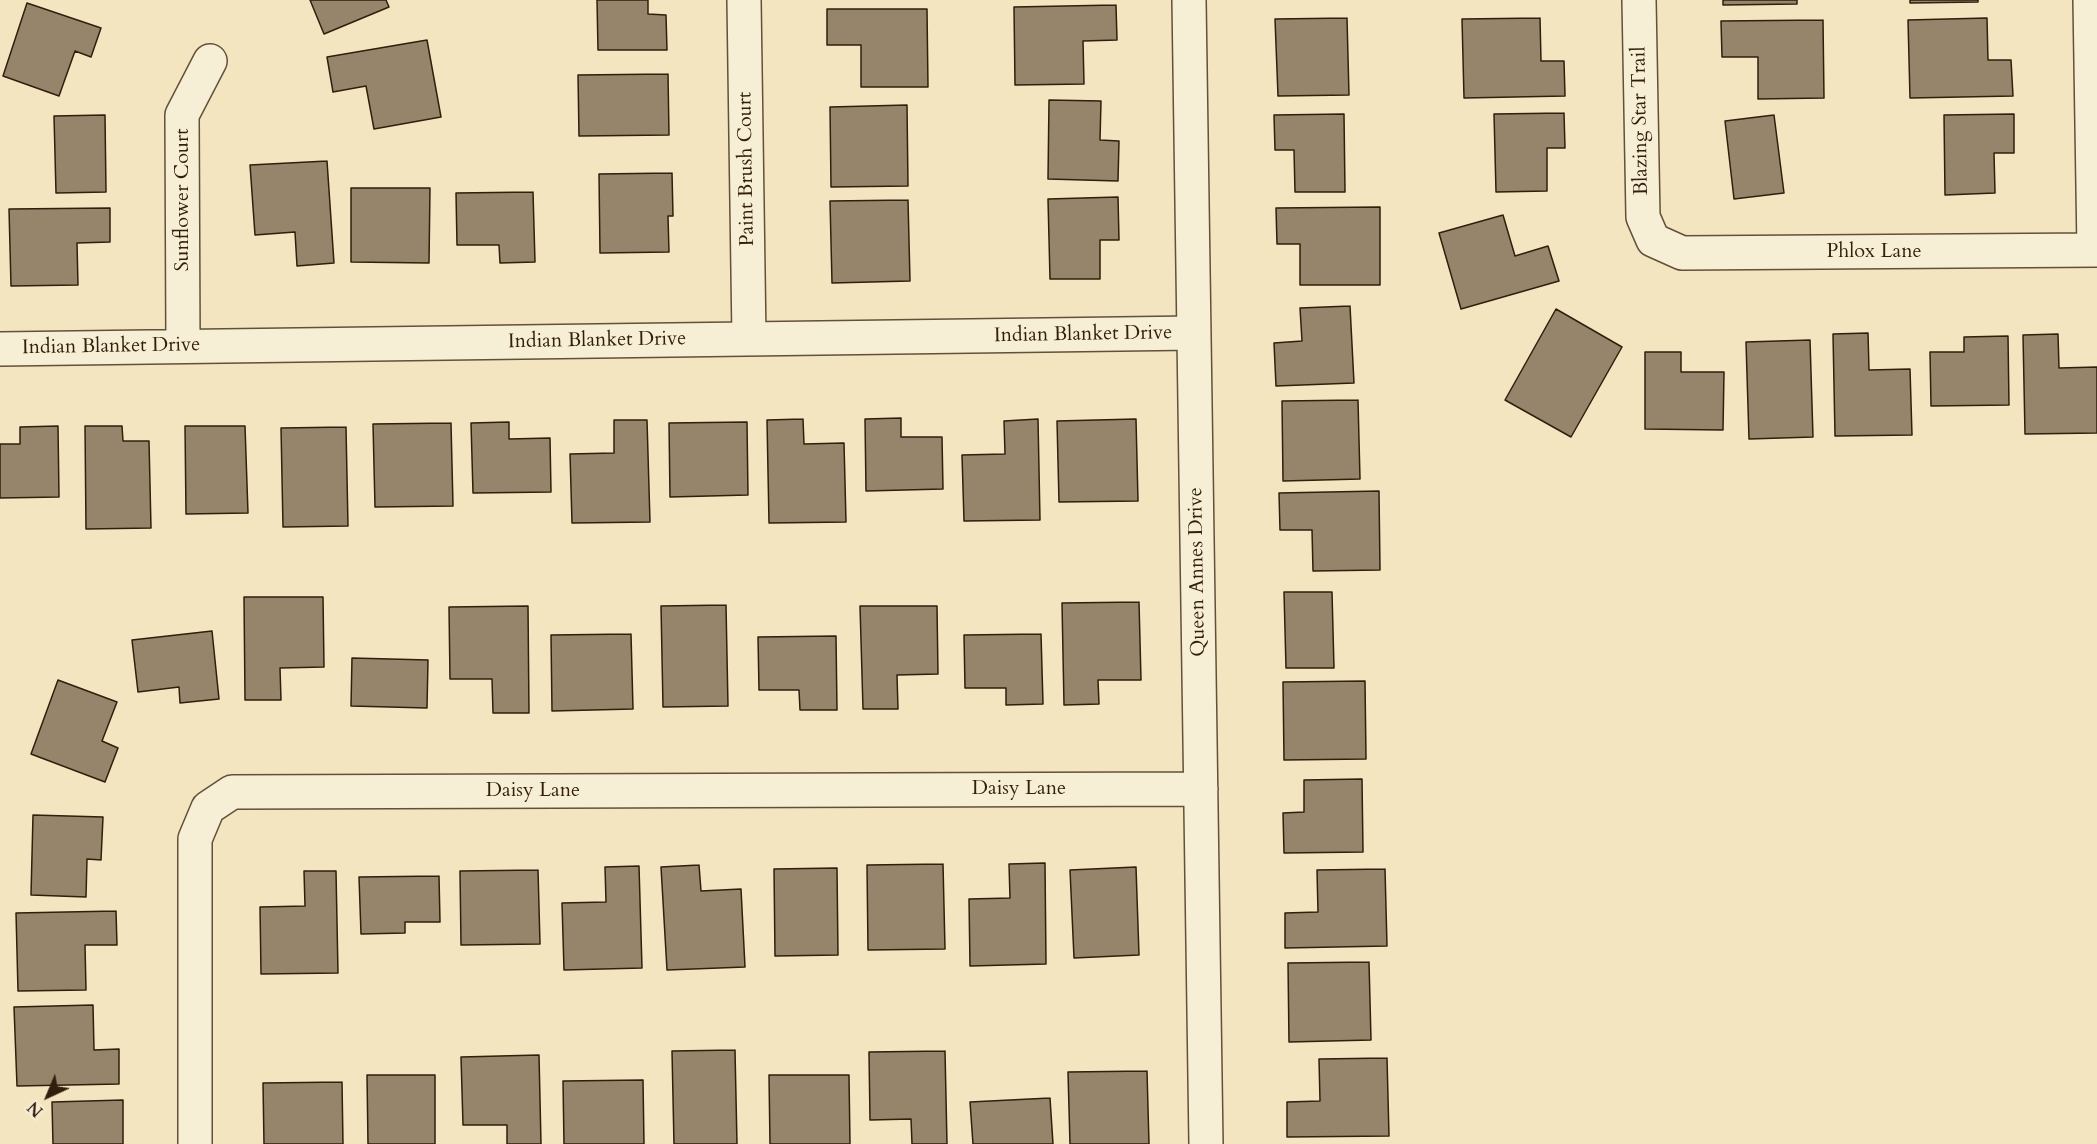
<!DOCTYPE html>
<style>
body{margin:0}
#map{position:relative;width:2097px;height:1144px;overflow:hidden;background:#f3e5c0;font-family:Cardo,serif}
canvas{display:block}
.north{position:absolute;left:18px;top:1066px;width:60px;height:60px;-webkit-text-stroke:4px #f7eed6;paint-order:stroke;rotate:224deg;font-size:16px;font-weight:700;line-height:24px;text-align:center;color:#311e0c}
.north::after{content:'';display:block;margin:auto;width:21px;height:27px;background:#311e0c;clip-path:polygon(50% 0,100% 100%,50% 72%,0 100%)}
</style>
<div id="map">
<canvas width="2097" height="1144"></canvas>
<div class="north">N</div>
</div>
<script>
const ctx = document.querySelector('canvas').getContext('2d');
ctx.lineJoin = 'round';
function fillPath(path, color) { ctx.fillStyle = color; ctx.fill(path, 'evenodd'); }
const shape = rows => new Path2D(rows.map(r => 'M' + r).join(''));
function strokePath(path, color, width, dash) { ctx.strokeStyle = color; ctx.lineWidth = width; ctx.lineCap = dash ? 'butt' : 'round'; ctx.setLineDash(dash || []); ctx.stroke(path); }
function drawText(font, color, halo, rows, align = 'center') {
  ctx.font = font + ' Cardo,serif'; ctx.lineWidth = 4.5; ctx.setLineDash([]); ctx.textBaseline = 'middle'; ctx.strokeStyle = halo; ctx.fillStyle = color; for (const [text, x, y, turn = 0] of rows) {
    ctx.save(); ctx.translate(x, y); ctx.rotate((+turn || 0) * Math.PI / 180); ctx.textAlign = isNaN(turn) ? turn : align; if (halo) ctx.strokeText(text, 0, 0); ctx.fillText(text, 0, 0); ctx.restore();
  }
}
const building = shape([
 [310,0,386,0,389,7,324,34,310,0],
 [597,0,648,0,648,14,666,15,667,50,598,50,597,0],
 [1723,0,1797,0,1797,4,1723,5,1723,0],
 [1910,0,1978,0,1978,2,1910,3,1910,0],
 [27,3,101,28,91,57,75,51,59,96,3,76,27,3],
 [1116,5,1117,40,1083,41,1084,84,1015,85,1014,7,1116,5],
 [827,9,927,9,928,87,861,87,861,45,827,45,827,9],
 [1347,18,1349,95,1278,96,1275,19,1347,18],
 [1540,18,1541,61,1564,61,1565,96,1464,98,1462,19,1540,18],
 [1987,18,1988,60,2011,60,2013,96,1910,98,1908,20,1987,18],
 [1823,20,1824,98,1758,99,1758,57,1722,57,1721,21,1823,20],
 [427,40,441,117,374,129,366,86,333,92,327,57,427,40],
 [668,74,669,135,579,136,578,75,668,74],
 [1049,100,1101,101,1100,140,1119,141,1118,181,1048,179,1049,100],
 [907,105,908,186,831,187,830,107,907,105],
 [1564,113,1565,148,1547,148,1547,191,1496,192,1494,114,1564,113],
 [1344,114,1345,192,1295,192,1294,150,1275,150,1274,115,1344,114],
 [2014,114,2014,153,1994,153,1995,193,1945,195,1944,115,2014,114],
 [105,115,106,192,56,193,54,116,105,115],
 [1774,115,1784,193,1734,199,1725,121,1774,115],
 [327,161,334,263,297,266,295,232,255,235,250,165,327,161],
 [672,173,673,216,668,216,669,252,600,253,599,174,672,173],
 [351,188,430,188,429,263,351,262,351,188],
 [533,192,535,262,500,263,499,245,457,245,456,193,533,192],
 [1118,197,1119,240,1100,240,1100,279,1050,279,1048,199,1118,197],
 [908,200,910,281,832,283,830,201,908,200],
 [1380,207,1380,285,1300,285,1300,244,1277,244,1276,208,1380,207],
 [110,208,110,242,77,243,78,285,11,286,9,209,110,208],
 [1503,215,1515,256,1548,246,1559,281,1461,309,1439,233,1503,215],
 [1350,306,1354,383,1276,386,1274,343,1302,341,1300,308,1350,306],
 [1556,309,1622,347,1571,437,1505,400,1556,309],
 [1868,333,1869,370,1910,369,1912,435,1835,436,1833,334,1868,333],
 [2058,334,2059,368,2097,367,2097,433,2025,434,2023,335,2058,334],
 [2008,336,2009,405,1931,406,1930,352,1964,352,1964,337,2008,336],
 [1810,340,1813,437,1749,439,1746,342,1810,340],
 [1645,352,1681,352,1681,372,1724,372,1723,430,1645,429,1645,352],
 [1358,400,1360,479,1283,481,1282,401,1358,400],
 [901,418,901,437,942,437,943,489,866,491,865,419,901,418],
 [803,419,804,444,844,443,846,522,769,523,767,420,803,419],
 [1038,419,1040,520,964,521,962,455,1005,454,1004,421,1038,419],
 [1136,419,1138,501,1059,502,1057,421,1136,419],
 [614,420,647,420,650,522,572,523,570,454,614,453,614,420],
 [509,422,509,439,550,438,551,492,473,493,471,423,509,422],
 [747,422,748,495,670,497,669,423,747,422],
 [451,423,453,506,375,507,373,424,451,423],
 [58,426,59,497,0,498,0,444,20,444,20,427,58,426],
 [85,426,122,426,123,441,149,441,151,528,86,529,85,426],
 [185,426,245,426,248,513,186,514,185,426],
 [346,427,348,526,283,527,281,428,346,427],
 [1379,491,1380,570,1313,571,1312,530,1280,530,1279,493,1379,491],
 [1284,592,1332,592,1334,668,1286,668,1284,592],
 [244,597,323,597,324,667,280,668,281,700,245,700,244,597],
 [1139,602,1141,680,1098,680,1099,704,1064,705,1062,603,1139,602],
 [726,605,728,706,663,707,661,606,726,605],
 [528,606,529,713,493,713,492,679,450,679,449,607,528,606],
 [860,606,937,606,938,674,897,675,898,709,863,709,860,606],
 [212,631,219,699,180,703,179,687,138,692,132,640,212,631],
 [631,634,633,709,552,711,551,635,631,634],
 [1041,634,1043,704,1006,705,1006,688,965,688,964,635,1041,634],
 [836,636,837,710,800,710,799,690,759,690,758,637,836,636],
 [352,658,428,660,427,708,351,706,352,658],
 [58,680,117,702,102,741,118,748,105,782,31,754,58,680],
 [1365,681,1366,759,1284,760,1283,682,1365,681],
 [1362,779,1363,852,1284,853,1283,813,1304,812,1304,780,1362,779],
 [33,815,103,817,101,860,87,859,86,897,31,895,33,815],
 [1045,863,1046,964,970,966,969,899,1010,898,1009,864,1045,863],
 [943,864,945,949,868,950,867,865,943,864],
 [699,865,701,891,741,889,745,967,667,970,661,867,699,865],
 [639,866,642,968,564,970,562,903,606,902,605,867,639,866],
 [1136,867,1139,955,1074,958,1070,870,1136,867],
 [837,868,838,955,775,956,774,869,837,868],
 [1385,869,1387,946,1285,948,1285,913,1318,912,1317,870,1385,869],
 [538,870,540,944,461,945,460,871,538,870],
 [304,871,336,871,338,973,261,974,260,907,305,906,304,871],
 [439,876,440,922,405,922,405,933,361,934,359,877,439,876],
 [116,911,117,945,85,945,86,990,18,991,16,913,116,911],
 [1369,962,1371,1040,1289,1042,1288,963,1369,962],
 [93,1005,94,1050,119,1049,119,1084,17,1086,14,1007,93,1005],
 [735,1050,737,1144,674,1144,672,1051,735,1050],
 [945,1051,947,1144,912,1144,911,1119,870,1120,869,1052,945,1051],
 [539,1055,541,1144,507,1144,507,1125,463,1125,461,1057,539,1055],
 [1387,1058,1389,1136,1287,1137,1287,1102,1320,1101,1319,1059,1387,1058],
 [1147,1071,1149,1144,1070,1144,1068,1072,1147,1071],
 [367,1075,435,1075,435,1144,368,1144,367,1075],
 [769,1075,849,1075,850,1144,770,1144,769,1075],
 [643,1080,644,1144,564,1144,563,1081,643,1080],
 [342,1082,343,1144,264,1144,263,1083,342,1082],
 [1050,1098,1053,1144,973,1144,970,1102,1050,1098],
 [123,1100,123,1144,53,1144,52,1102,123,1100]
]);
fillPath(building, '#96856a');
strokePath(building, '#311e0c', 1.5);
const minor = shape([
 [744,0,749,339],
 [1189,0,1206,1144],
 [1639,0,1643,217,1653,240,1682,253,2097,250],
 [2090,0,2094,250],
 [183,346,182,115,210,61],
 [0,349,1194,333],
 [195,1144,195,839,208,808,232,792,1201,789]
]);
strokePath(minor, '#625039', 36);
strokePath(minor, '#f7eed6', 33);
drawText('20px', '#311e0c', '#f7eed6', [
 ["Blazing Star Trail",1641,121,-91],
 ["Paint Brush Court",747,169,-91],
 ["Sunflower Court",183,200,-90],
 ["Phlox Lane",1874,252],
 ["Indian Blanket Drive",1083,335,-1],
 ["Indian Blanket Drive",597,341,-1],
 ["Indian Blanket Drive",111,347,-1],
 ["Queen Annes Drive",1198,572,-91],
 ["Daisy Lane",1019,789],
 ["Daisy Lane",533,791]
]);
</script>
